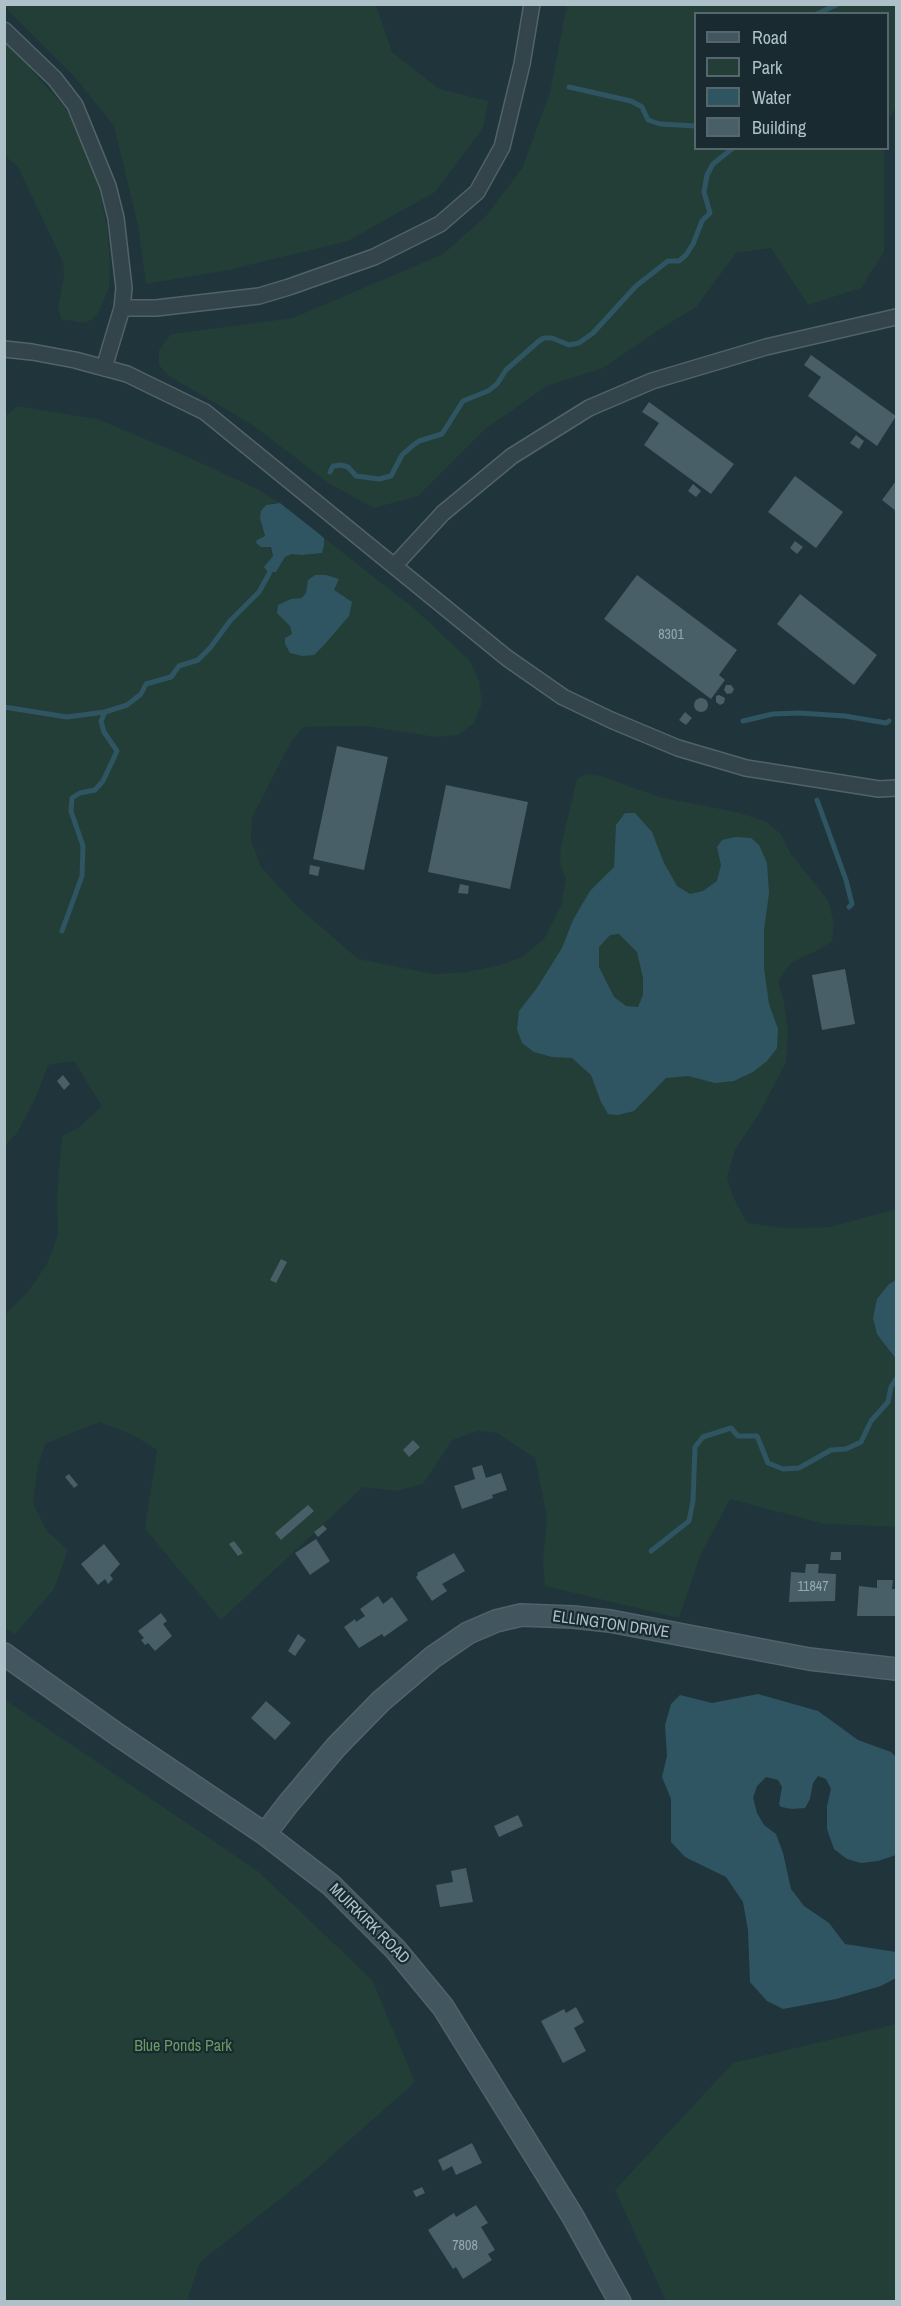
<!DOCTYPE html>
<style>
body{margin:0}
#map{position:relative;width:901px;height:2306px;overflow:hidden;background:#1f353b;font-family:"Archivo Narrow",sans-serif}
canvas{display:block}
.frame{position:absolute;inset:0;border:6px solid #aec0c8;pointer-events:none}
.legend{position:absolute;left:694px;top:12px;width:195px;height:138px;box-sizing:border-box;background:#192a30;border:2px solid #55666d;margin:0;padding:8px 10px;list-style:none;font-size:18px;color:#aec0c8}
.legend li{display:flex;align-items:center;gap:12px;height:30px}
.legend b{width:30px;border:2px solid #55666d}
</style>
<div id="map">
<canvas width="901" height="2306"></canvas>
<div class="frame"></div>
<ul class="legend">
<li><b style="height:8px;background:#41565f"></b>Road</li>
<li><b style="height:16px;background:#223e37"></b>Park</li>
<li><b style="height:16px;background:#2f5562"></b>Water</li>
<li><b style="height:16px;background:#485f67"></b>Building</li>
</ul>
</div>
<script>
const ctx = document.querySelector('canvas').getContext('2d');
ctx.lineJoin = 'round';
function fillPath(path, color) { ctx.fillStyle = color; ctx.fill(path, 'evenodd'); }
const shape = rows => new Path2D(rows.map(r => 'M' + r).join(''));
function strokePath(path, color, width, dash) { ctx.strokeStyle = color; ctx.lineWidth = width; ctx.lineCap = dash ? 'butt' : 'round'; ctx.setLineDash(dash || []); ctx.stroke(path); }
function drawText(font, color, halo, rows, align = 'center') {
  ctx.font = font + ' "Archivo Narrow",sans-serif'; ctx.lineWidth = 4.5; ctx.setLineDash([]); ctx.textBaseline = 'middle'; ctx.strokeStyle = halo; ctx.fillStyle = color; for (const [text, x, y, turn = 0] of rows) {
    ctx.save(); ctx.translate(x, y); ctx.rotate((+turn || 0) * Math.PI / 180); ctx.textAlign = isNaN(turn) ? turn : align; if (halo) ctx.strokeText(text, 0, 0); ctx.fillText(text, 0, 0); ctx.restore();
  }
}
fillPath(shape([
 [4,5,376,5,392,52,439,89,488,101,483,128,435,192,348,241,229,270,146,284,138,226,114,126,74,76,5,7],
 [567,5,896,5,896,108,888,119,888,14,696,14,696,148,884,149,884,252,861,288,808,305,771,248,736,253,696,307,660,329,603,368,547,386,485,429,418,496,374,508,330,484,251,424,169,376,159,365,159,350,171,334,293,318,443,254,486,216,523,167,550,92],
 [4,39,26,58,33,72,63,105,83,135,92,158,107,226,110,259,109,288,99,311,93,319,84,323,61,319,58,307,64,276,63,262,18,167,5,156],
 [17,406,97,419,186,456,259,490,280,503,273,503,262,524,265,536,257,540,270,547,276,572,285,557,291,553,302,555,322,553,324,538,416,610,470,661,479,681,482,703,474,723,458,735,436,737,364,726,303,727,291,742,252,817,251,840,261,867,296,905,358,959,433,974,466,972,497,966,522,957,544,939,561,906,566,879,560,864,561,846,577,779,587,774,601,776,659,797,736,812,765,821,781,834,791,854,828,900,834,923,832,941,820,949,791,963,778,981,784,1003,788,1031,786,1062,759,1114,735,1150,727,1177,734,1199,747,1223,786,1228,830,1227,896,1209,896,1280,889,1284,890,1353,896,1359,896,1527,825,1524,730,1499,700,1556,679,1618,545,1586,543,1560,547,1518,535,1458,497,1433,478,1431,452,1440,423,1484,397,1491,363,1487,221,1620,145,1529,157,1450,133,1435,99,1422,45,1444,38,1467,33,1503,47,1531,68,1550,54,1589,15,1634,4,1628,5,1315,30,1289,47,1264,58,1235,57,1195,62,1136,78,1128,102,1106,74,1061,48,1065,35,1099,17,1133,5,1146,4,417],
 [4,1699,259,1872,372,1980,415,2082,308,2177,200,2262,187,2301,5,2301],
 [896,2024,896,2301,666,2301,615,2190,733,2063]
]), '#223e37');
fillPath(shape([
 [280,503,318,533,324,538,324,545,322,553,302,555,291,554,285,557,276,572,268,572,264,567,273,556,271,547,261,547,256,543,257,540,265,536,260,518,261,511,266,505],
 [315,575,326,575,339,579,334,590,352,602,349,616,325,644,314,655,302,656,290,653,285,644,285,638,292,634,290,626,277,613,278,605,291,599,302,598,306,593,308,580],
 [625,813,635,813,652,832,664,863,677,886,690,894,703,891,717,881,721,865,717,847,722,840,735,837,751,838,759,845,767,863,769,893,764,930,764,968,769,1004,778,1029,777,1048,767,1061,753,1072,734,1081,715,1083,688,1076,666,1078,634,1111,618,1115,608,1114,601,1102,591,1075,572,1058,552,1057,534,1052,522,1043,517,1029,519,1011,537,988,562,948,573,920,590,891,614,867,616,825],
 [619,934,637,952,643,978,643,995,638,1007,626,1006,614,997,599,967,599,947,610,935],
 [896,1280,896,1359,877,1334,873,1318,877,1299,889,1284],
 [758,1694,818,1711,858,1740,891,1752,896,1757,896,1855,878,1861,861,1863,847,1859,834,1849,827,1829,827,1806,831,1789,826,1779,818,1776,813,1783,810,1799,805,1808,792,1809,781,1807,779,1804,782,1787,778,1780,766,1777,757,1786,753,1798,757,1813,764,1825,776,1834,783,1853,791,1889,804,1906,829,1923,845,1944,896,1952,896,1978,881,1986,836,1999,783,2009,767,2001,750,1982,748,1930,743,1902,726,1877,685,1857,671,1842,671,1799,662,1777,667,1756,665,1725,671,1704,680,1695,712,1703]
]), '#2f5562');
strokePath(shape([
 [817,14,838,4],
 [569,87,631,101,642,107,648,120,660,124,696,126],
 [330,472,333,466,341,465,348,467,356,476,379,479,391,476,402,455,411,447,419,441,442,434,463,401,488,391,497,384,506,370,539,341,544,338,552,338,569,345,579,343,593,333,636,286,668,261,679,261,686,255,693,244,702,221,710,213,704,192,707,175,713,164,733,148],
 [4,707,67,717,105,712],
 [743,721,773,714,799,713,845,716,886,723,889,721],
 [817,800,846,880,852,904,849,907],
 [62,931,82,876,83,846,71,811,72,798,80,793,95,790,103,781,117,751,104,732,101,721,105,712,127,705,141,694,146,684,171,677,179,666,198,660,210,648,230,621,259,592,270,572],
 [651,1551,689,1521,693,1501,695,1447,703,1437,731,1428,738,1436,757,1436,768,1463,783,1469,799,1468,831,1450,846,1449,861,1442,871,1421,888,1402,891,1387,896,1379]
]), '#2f5562', 5);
fillPath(shape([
 [811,355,896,416,877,446,808,396,821,377,804,365],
 [649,402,734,464,711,494,644,445,659,423,642,412],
 [856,435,864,441,859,449,850,443],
 [795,476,843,512,816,548,768,512],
 [896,481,896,511,882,500],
 [693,484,701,491,696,497,688,491],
 [795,541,803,547,797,554,790,548],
 [637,575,737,650,719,675,725,680,711,699,604,619],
 [800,594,877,655,854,685,777,624],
 [726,685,731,685,734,689,732,693,727,694,724,690],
 [719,695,725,698,724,703,720,705,716,702,716,696],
 '694 705a7 7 0 1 1 14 0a7 7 0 1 1-14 0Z',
 [685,712,692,718,686,725,679,720],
 [337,746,388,757,364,870,313,859],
 [446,785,528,802,510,889,428,872],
 [310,865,320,867,318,876,309,874],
 [460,884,469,886,468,894,458,893],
 [845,969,855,1024,822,1030,812,975],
 [63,1075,70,1084,64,1090,57,1081],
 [281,1259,287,1262,276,1283,270,1280],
 [413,1440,420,1447,409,1457,403,1450],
 [482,1465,486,1478,501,1473,507,1490,492,1495,493,1498,462,1509,454,1486,475,1479,472,1468],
 [69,1474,78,1485,74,1488,65,1477],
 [308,1505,314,1511,281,1540,275,1533],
 [323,1525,327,1529,318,1537,314,1532],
 [316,1539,330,1561,310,1575,295,1553],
 [234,1541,243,1553,238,1556,229,1544],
 [104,1544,120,1564,110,1575,113,1579,108,1584,105,1579,98,1585,81,1564],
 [831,1552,841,1552,841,1560,830,1560],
 [454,1553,465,1571,442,1584,447,1591,432,1601,416,1577,418,1575,417,1573],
 [806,1564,819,1564,818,1573,836,1574,835,1601,789,1602,791,1572,805,1573],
 [877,1580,893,1580,892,1589,896,1589,896,1616,857,1616,859,1586,877,1588],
 [378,1596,383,1604,392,1597,408,1620,384,1637,382,1634,359,1648,344,1627,355,1619,356,1622,365,1616,360,1609],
 [161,1613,167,1621,163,1624,172,1636,155,1651,148,1643,145,1645,141,1640,144,1638,138,1631],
 [298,1634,306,1640,295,1656,288,1651],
 [266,1701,291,1723,275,1740,251,1718],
 [518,1815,523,1826,499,1837,494,1826],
 [466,1868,473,1902,440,1907,436,1885,453,1882,451,1871],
 [576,2007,584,2022,574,2028,586,2051,563,2063,541,2021,564,2009,566,2013],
 [472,2143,482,2163,456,2175,452,2166,443,2171,438,2160],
 [422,2187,425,2193,416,2197,413,2191],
 [476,2205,488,2223,481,2227,495,2250,488,2254,492,2260,463,2279,456,2267,453,2269,428,2230,454,2213,456,2217]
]), '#485f67');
const street = shape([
 [4,30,55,79,75,105,108,186,116,218,124,288,122,308,104,368],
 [122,308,156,308,259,296,289,287,374,257,440,224,477,192,502,147,522,64,532,4],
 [4,349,32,352,75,360,127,374,205,412,507,658,563,697,611,720,678,748,746,768,879,789,896,788],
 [395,565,443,513,512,456,589,408,652,381,766,347,896,317]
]);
const secondary = shape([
 [4,1654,118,1735,265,1834,331,1885,396,1950,443,2007,572,2215,620,2302],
 [265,1834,288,1804,336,1747,381,1701,433,1657,468,1633,496,1621,521,1615,573,1617,610,1621,809,1659,896,1669]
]);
strokePath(street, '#516369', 18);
strokePath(secondary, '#516369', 24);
strokePath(street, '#33454b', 15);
strokePath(secondary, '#41565f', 21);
drawText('14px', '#94a8b0', null, [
 ["8301",671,635],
 ["11847",813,1587],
 ["7808",465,2246]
]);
drawText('16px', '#aec0c8', '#192a30', [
 ["ELLINGTON DRIVE",611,1625,8],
 ["MUIRKIRK ROAD",369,1924,45]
]);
drawText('16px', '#699b63', '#192a30', [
 ["Blue Ponds Park",183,2047]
]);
</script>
